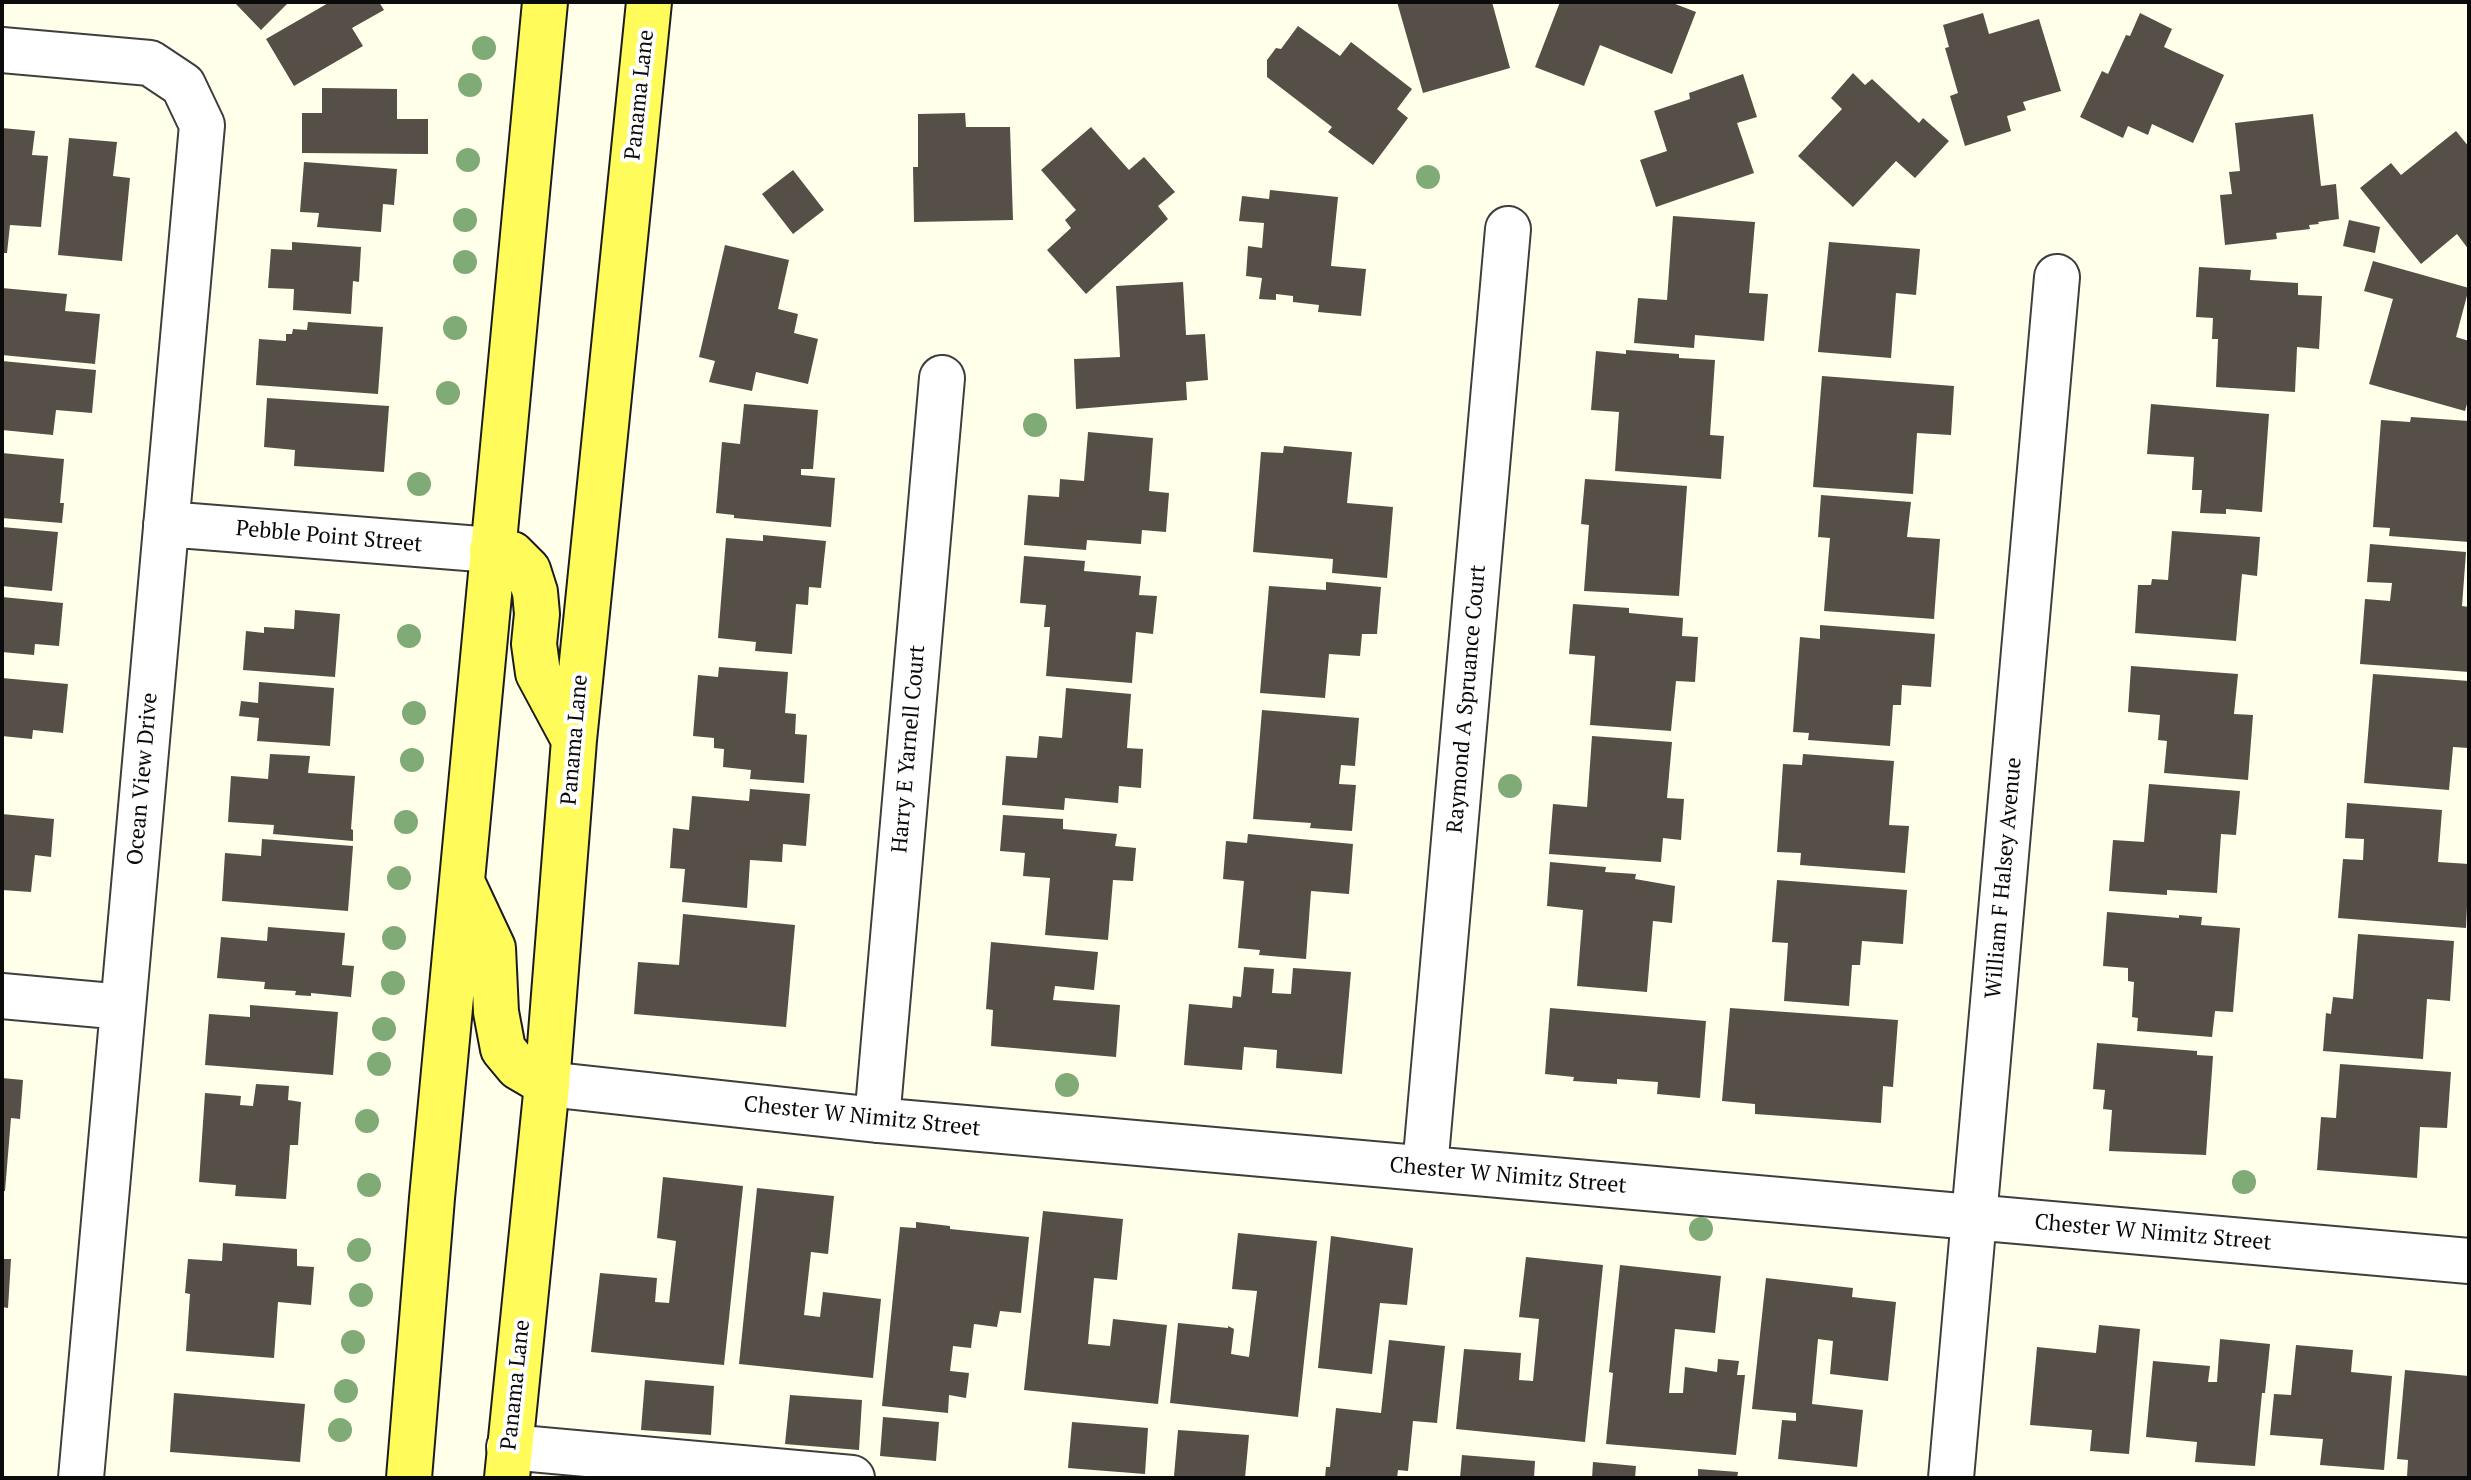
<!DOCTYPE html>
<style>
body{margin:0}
#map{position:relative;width:2471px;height:1480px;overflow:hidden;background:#ffffea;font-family:"PT Serif",serif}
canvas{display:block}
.frame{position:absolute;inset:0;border:4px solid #0b0b0b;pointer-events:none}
</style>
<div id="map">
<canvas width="2471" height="1480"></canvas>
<div class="frame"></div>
</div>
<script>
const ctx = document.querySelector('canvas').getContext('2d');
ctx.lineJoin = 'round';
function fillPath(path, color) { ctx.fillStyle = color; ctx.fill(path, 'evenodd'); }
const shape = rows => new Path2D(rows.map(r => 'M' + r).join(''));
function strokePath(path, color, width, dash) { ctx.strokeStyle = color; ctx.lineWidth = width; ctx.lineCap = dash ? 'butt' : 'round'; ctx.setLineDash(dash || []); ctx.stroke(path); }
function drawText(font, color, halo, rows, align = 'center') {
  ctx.font = font + ' "PT Serif",serif'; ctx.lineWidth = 8; ctx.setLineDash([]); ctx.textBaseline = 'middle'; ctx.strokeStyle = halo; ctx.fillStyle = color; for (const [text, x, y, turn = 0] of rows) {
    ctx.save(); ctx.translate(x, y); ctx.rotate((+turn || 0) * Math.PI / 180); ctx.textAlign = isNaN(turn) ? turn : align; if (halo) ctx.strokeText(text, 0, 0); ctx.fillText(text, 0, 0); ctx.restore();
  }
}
fillPath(shape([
 [234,2,289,2,261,30],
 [330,2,379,2,384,10,352,28,363,46,294,86,266,39],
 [1397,2,1492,2,1510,68,1423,93],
 [1560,2,1670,2,1696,12,1672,74,1600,45,1584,86,1535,67],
 [1983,13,1989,34,2039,19,2061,91,2023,102,2026,110,2007,116,2011,131,1965,146,1950,96,1958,93,1945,48,1949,47,1943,25],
 [2140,13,2172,29,2164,47,2224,75,2193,143,2152,124,2148,135,2128,126,2123,138,2080,117,2102,71,2108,74,2126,35,2130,36],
 [1298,26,1340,56,1351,42,1412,89,1397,109,1408,118,1373,165,1328,132,1332,127,1267,77,1267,60,1276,48,1281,49],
 [1853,73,1865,85,1872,79,1919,123,1923,118,1949,141,1915,178,1896,161,1853,207,1798,156,1842,109,1831,98],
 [1743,74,1757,117,1737,123,1754,173,1656,207,1640,160,1667,151,1654,111,1690,99,1689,93],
 [322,88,397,89,397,119,428,119,428,154,302,153,302,113,322,113],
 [965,113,966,127,1010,127,1013,220,914,222,913,167,918,167,918,114],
 [2313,114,2321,186,2336,184,2339,219,2318,222,2319,224,2309,225,2310,229,2276,233,2277,239,2225,245,2220,195,2232,194,2229,172,2240,171,2235,123],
 [1091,127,1129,170,1144,157,1175,192,1158,206,1168,219,1086,294,1047,250,1071,228,1065,220,1076,210,1041,170],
 [2,128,35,131,32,155,48,156,41,227,10,225,7,253,2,253],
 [2456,131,2469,147,2469,250,2457,234,2421,264,2360,188,2391,163,2401,175],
 [69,138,117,142,113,176,130,178,122,261,58,255],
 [304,162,397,169,394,205,383,204,381,232,317,227,319,213,300,212],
 [793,170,824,210,793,234,762,194],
 [1270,190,1338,197,1331,266,1366,269,1361,316,1318,312,1319,305,1293,302,1293,296,1276,294,1276,300,1259,299,1262,278,1246,276,1248,246,1262,248,1264,223,1239,221,1242,196,1269,199],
 [1673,216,1755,222,1749,293,1768,294,1764,341,1695,335,1694,348,1634,343,1638,298,1667,300],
 [2349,220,2380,227,2375,253,2343,246],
 [292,242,361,247,359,282,353,281,351,314,293,310,294,289,268,288,271,249,292,250],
 [1829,242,1920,249,1916,295,1896,293,1891,358,1818,352],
 [725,245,789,260,778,309,798,314,794,333,818,339,808,384,756,372,752,391,709,382,715,361,699,357],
 [2373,261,2469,288,2456,337,2469,341,2469,397,2465,411,2369,384,2393,299,2364,291],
 [2199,267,2251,270,2250,280,2298,283,2298,295,2322,296,2319,349,2297,347,2295,392,2216,387,2218,339,2212,339,2213,318,2196,317],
 [1183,282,1186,335,1205,334,1208,380,1186,382,1187,400,1076,409,1074,359,1120,357,1116,286],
 [2,288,67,294,65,311,100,314,95,364,2,355],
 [308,322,383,327,378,394,256,385,259,339,286,341,286,334,292,334,293,329,307,330],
 [1626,350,1679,354,1679,358,1715,360,1710,435,1724,436,1721,479,1615,471,1619,412,1591,410,1596,351,1626,354],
 [2,361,96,370,92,413,56,410,53,435,2,430],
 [1822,376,1954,386,1951,435,1917,433,1913,494,1813,487],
 [267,398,389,406,384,472,294,466,295,450,264,447],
 [744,404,818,410,813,469,801,469,801,475,835,478,831,527,734,518,734,515,716,513,722,442,740,444],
 [2151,404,2269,414,2262,512,2226,509,2226,514,2200,513,2202,490,2192,490,2194,457,2147,454],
 [2411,417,2469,421,2469,542,2389,536,2390,528,2373,527,2381,420,2410,422],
 [1088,432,1153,438,1149,491,1169,493,1166,532,1142,530,1141,544,1087,540,1086,550,1024,545,1028,495,1059,497,1060,479,1084,481],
 [1284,446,1352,452,1347,503,1393,507,1387,578,1332,573,1333,559,1253,552,1261,452,1283,453],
 [2,453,64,459,60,503,64,503,62,523,2,518],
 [1585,479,1687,486,1679,596,1584,591,1589,525,1581,524],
 [1821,495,1911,502,1907,537,1940,539,1934,619,1824,611,1830,538,1818,537],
 [2,527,58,532,52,591,2,586],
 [2172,531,2260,537,2257,576,2242,574,2236,641,2135,633,2138,585,2151,585,2152,579,2168,580],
 [763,535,826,541,821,588,809,587,808,605,796,604,792,654,755,651,756,642,718,638,726,538,763,541],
 [2370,544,2466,552,2462,606,2469,607,2469,672,2360,664,2365,599,2390,601,2392,583,2367,582],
 [1024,556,1085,561,1084,571,1141,576,1139,595,1157,596,1153,634,1136,632,1132,683,1046,676,1050,627,1044,627,1046,605,1020,603],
 [1326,582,1381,587,1377,634,1362,634,1360,656,1329,654,1325,698,1260,693,1269,586,1326,590],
 [2,597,63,603,59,646,35,644,34,655,2,652],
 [1573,604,1629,608,1629,613,1683,618,1682,636,1698,637,1695,682,1676,681,1671,731,1590,725,1595,656,1569,654],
 [295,610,340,614,335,677,243,670,246,631,264,633,264,627,294,629],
 [1820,625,1935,634,1931,687,1902,685,1901,705,1893,705,1890,746,1808,740,1809,733,1793,732,1800,637,1820,639],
 [2131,666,2238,674,2234,714,2253,715,2248,780,2164,773,2167,741,2158,740,2160,715,2128,712],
 [719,667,788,672,785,713,796,714,795,734,807,735,804,783,750,779,751,770,723,767,724,749,714,748,714,738,693,736,698,675,718,677],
 [2373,674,2469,681,2469,748,2453,747,2449,790,2364,783],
 [2,678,68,684,63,733,33,730,32,739,2,736],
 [259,682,334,688,330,746,257,741,259,718,239,716,241,701,258,703],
 [1066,688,1131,694,1127,748,1143,749,1141,788,1119,786,1118,803,1065,798,1064,810,1002,805,1006,756,1037,758,1039,736,1062,738],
 [1262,710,1359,718,1355,766,1341,765,1339,784,1356,785,1352,831,1310,828,1311,823,1253,819],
 [1592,736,1672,742,1667,798,1684,799,1681,840,1663,838,1661,862,1549,854,1553,804,1587,807],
 [270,754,310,756,308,773,355,776,351,829,353,830,353,841,273,834,274,825,228,822,231,776,268,779],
 [1803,754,1894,761,1889,825,1909,826,1905,873,1800,865,1801,853,1777,852,1783,764,1802,765],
 [2149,784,2240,791,2236,835,2221,834,2217,893,2167,890,2167,895,2109,891,2113,840,2144,842],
 [750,789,810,794,806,846,783,844,782,862,750,860,747,908,682,902,685,869,670,868,673,828,689,830,692,796,749,801],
 [2347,803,2442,810,2438,862,2469,864,2466,928,2338,918,2343,859,2363,860,2364,839,2345,838],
 [2,814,54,819,51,857,35,855,31,892,2,890],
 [1003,815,1063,819,1063,829,1117,834,1115,846,1136,848,1133,881,1113,880,1108,940,1045,935,1050,878,1023,876,1025,853,1000,851],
 [1248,834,1353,844,1349,894,1311,891,1306,959,1259,955,1260,950,1238,948,1244,881,1223,879,1226,841,1247,843],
 [262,839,353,846,348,911,222,901,225,853,261,856],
 [1550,862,1606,867,1605,872,1636,874,1635,879,1675,886,1672,923,1653,921,1647,992,1577,986,1583,910,1547,906],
 [1777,880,1907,890,1903,944,1862,941,1860,965,1852,965,1849,1006,1784,1001,1788,943,1772,942],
 [2107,912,2179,918,2179,915,2202,917,2201,925,2240,928,2233,1012,2215,1011,2212,1037,2137,1031,2138,1018,2132,1017,2134,982,2128,981,2128,968,2103,966],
 [683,914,795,925,786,1027,634,1014,638,962,679,965],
 [268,927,345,933,342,965,354,966,351,997,311,993,311,996,295,995,296,991,264,989,265,982,217,978,221,937,267,941],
 [2358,934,2454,941,2450,1001,2427,999,2423,1059,2323,1051,2326,1013,2331,1014,2333,997,2353,999],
 [991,942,1098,952,1094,990,1055,986,1053,1000,1120,1005,1116,1057,991,1046,993,1010,986,1009],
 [1244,967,1274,969,1272,993,1291,994,1293,968,1351,972,1342,1074,1276,1068,1277,1050,1244,1047,1242,1070,1184,1065,1189,1004,1232,1008,1233,996,1241,997],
 [250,1005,338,1012,333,1075,205,1065,209,1014,250,1017],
 [1550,1008,1706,1021,1700,1098,1657,1094,1658,1082,1617,1079,1617,1084,1573,1081,1574,1077,1545,1074],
 [1730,1008,1898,1020,1893,1087,1883,1086,1881,1123,1755,1114,1755,1104,1722,1101],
 [2097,1043,2197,1051,2197,1055,2213,1056,2206,1155,2109,1151,2112,1110,2103,1109,2105,1090,2093,1089],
 [2340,1064,2451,1072,2447,1128,2420,1127,2417,1178,2317,1170,2321,1117,2336,1118],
 [2,1078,23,1080,20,1119,11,1118,5,1191,2,1191],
 [256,1084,289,1086,288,1100,301,1102,298,1145,290,1145,286,1199,235,1196,236,1185,199,1182,205,1093,241,1096,240,1105,253,1106],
 [663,1177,743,1186,724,1365,591,1352,600,1273,657,1278,655,1302,669,1303,676,1241,657,1238],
 [757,1188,834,1196,828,1254,811,1252,804,1315,820,1317,823,1292,881,1299,873,1378,739,1364],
 [1043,1211,1123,1219,1117,1280,1094,1278,1088,1344,1110,1346,1113,1319,1167,1325,1158,1404,1024,1390],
 [916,1222,950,1226,950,1229,1029,1237,1021,1313,1000,1311,997,1327,974,1324,971,1348,953,1346,950,1371,969,1373,966,1398,949,1395,948,1413,882,1406,900,1227,916,1228],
 [1238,1233,1317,1241,1298,1417,1170,1403,1178,1323,1228,1328,1228,1326,1234,1329,1231,1354,1249,1357,1257,1291,1232,1289],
 [1331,1236,1413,1248,1407,1305,1380,1303,1372,1374,1318,1368],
 [223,1243,297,1249,297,1266,314,1267,311,1305,278,1302,274,1358,186,1351,190,1294,185,1293,188,1259,222,1261],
 [1526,1257,1603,1265,1585,1442,1456,1429,1464,1349,1521,1353,1519,1380,1533,1381,1539,1319,1519,1317],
 [2,1259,11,1259,8,1308,2,1307],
 [1620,1265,1721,1276,1715,1333,1675,1329,1669,1393,1683,1393,1685,1367,1717,1372,1718,1359,1739,1361,1737,1375,1745,1375,1736,1455,1606,1444,1613,1373,1609,1372],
 [1766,1278,1853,1288,1852,1297,1896,1302,1888,1381,1830,1374,1833,1341,1818,1339,1812,1404,1863,1410,1857,1467,1778,1459,1782,1420,1796,1421,1796,1413,1752,1409],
 [2099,1325,2140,1329,2129,1454,2090,1451,2092,1430,2030,1425,2037,1347,2096,1353],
 [2220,1339,2270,1344,2265,1393,2262,1393,2255,1466,2195,1462,2197,1442,2146,1437,2153,1361,2210,1366,2208,1382,2217,1382],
 [1389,1340,1445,1346,1437,1423,1413,1421,1408,1471,1398,1470,1397,1478,1325,1478,1326,1467,1330,1467,1336,1408,1381,1413],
 [2296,1345,2353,1350,2351,1372,2392,1376,2384,1470,2320,1465,2323,1439,2270,1435,2274,1394,2291,1395],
 [2405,1370,2469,1376,2469,1478,2407,1477,2408,1460,2397,1459],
 [645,1380,714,1386,711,1435,641,1430],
 [174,1393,305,1404,300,1462,170,1452],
 [790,1395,862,1400,859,1450,785,1444],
 [883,1417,939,1422,936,1461,880,1456],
 [1072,1422,1148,1428,1145,1474,1068,1468],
 [1178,1430,1249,1435,1245,1478,1174,1476],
 [1462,1455,1535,1461,1534,1478,1460,1478],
 [1593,1462,1636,1466,1635,1478,1592,1478],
 [1698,1469,1738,1472,1737,1478,1698,1478]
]), '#554f47');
const minor = shape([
 [2,50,150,63,183,85,202,125,81,1478],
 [166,524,492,550],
 [2,996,123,1007],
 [547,1084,877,1120,2469,1261],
 [877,1120,942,378],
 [1425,1168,1508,229],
 [509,1447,852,1478],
 [1951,1478,2057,277]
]);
const major = shape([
 [492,550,512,554,528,570,535,592,537,614,534,644,538,673,574,740],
 [463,884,493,948,496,1012,503,1049,518,1067,547,1084],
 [409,1478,432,1198,545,2],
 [507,1478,547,1084,574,740,649,2]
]);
strokePath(minor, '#3e3e3e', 48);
strokePath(major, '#1c1c1c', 48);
strokePath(minor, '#fff', 44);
strokePath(major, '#fffb5a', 44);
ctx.fillStyle = '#80ab77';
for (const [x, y] of [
 [484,48],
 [470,85],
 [468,160],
 [1428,177],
 [465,220],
 [465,262],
 [455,328],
 [448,393],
 [1035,425],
 [419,484],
 [409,636],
 [414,713],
 [412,760],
 [1510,786],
 [406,822],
 [399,878],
 [394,938],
 [393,983],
 [384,1029],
 [379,1064],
 [1067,1085],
 [367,1121],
 [2244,1182],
 [369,1185],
 [1701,1229],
 [359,1250],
 [361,1295],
 [353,1342],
 [346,1391],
 [340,1430]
]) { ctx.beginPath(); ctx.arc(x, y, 12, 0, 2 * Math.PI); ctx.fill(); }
drawText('22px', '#0b0b0b', '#fff', [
 ["Panama Lane",640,95,-84],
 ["Pebble Point Street",329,537,5],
 ["Raymond A Spruance Court",1467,699,-85],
 ["Panama Lane",575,740,-85],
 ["Harry E Yarnell Court",909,749,-85],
 ["Ocean View Drive",143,779,-85],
 ["William F Halsey Avenue",2004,878,-85],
 ["Chester W Nimitz Street",862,1117,6],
 ["Chester W Nimitz Street",1508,1176,5],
 ["Chester W Nimitz Street",2153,1233,5],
 ["Panama Lane",516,1385,-84]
]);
</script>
